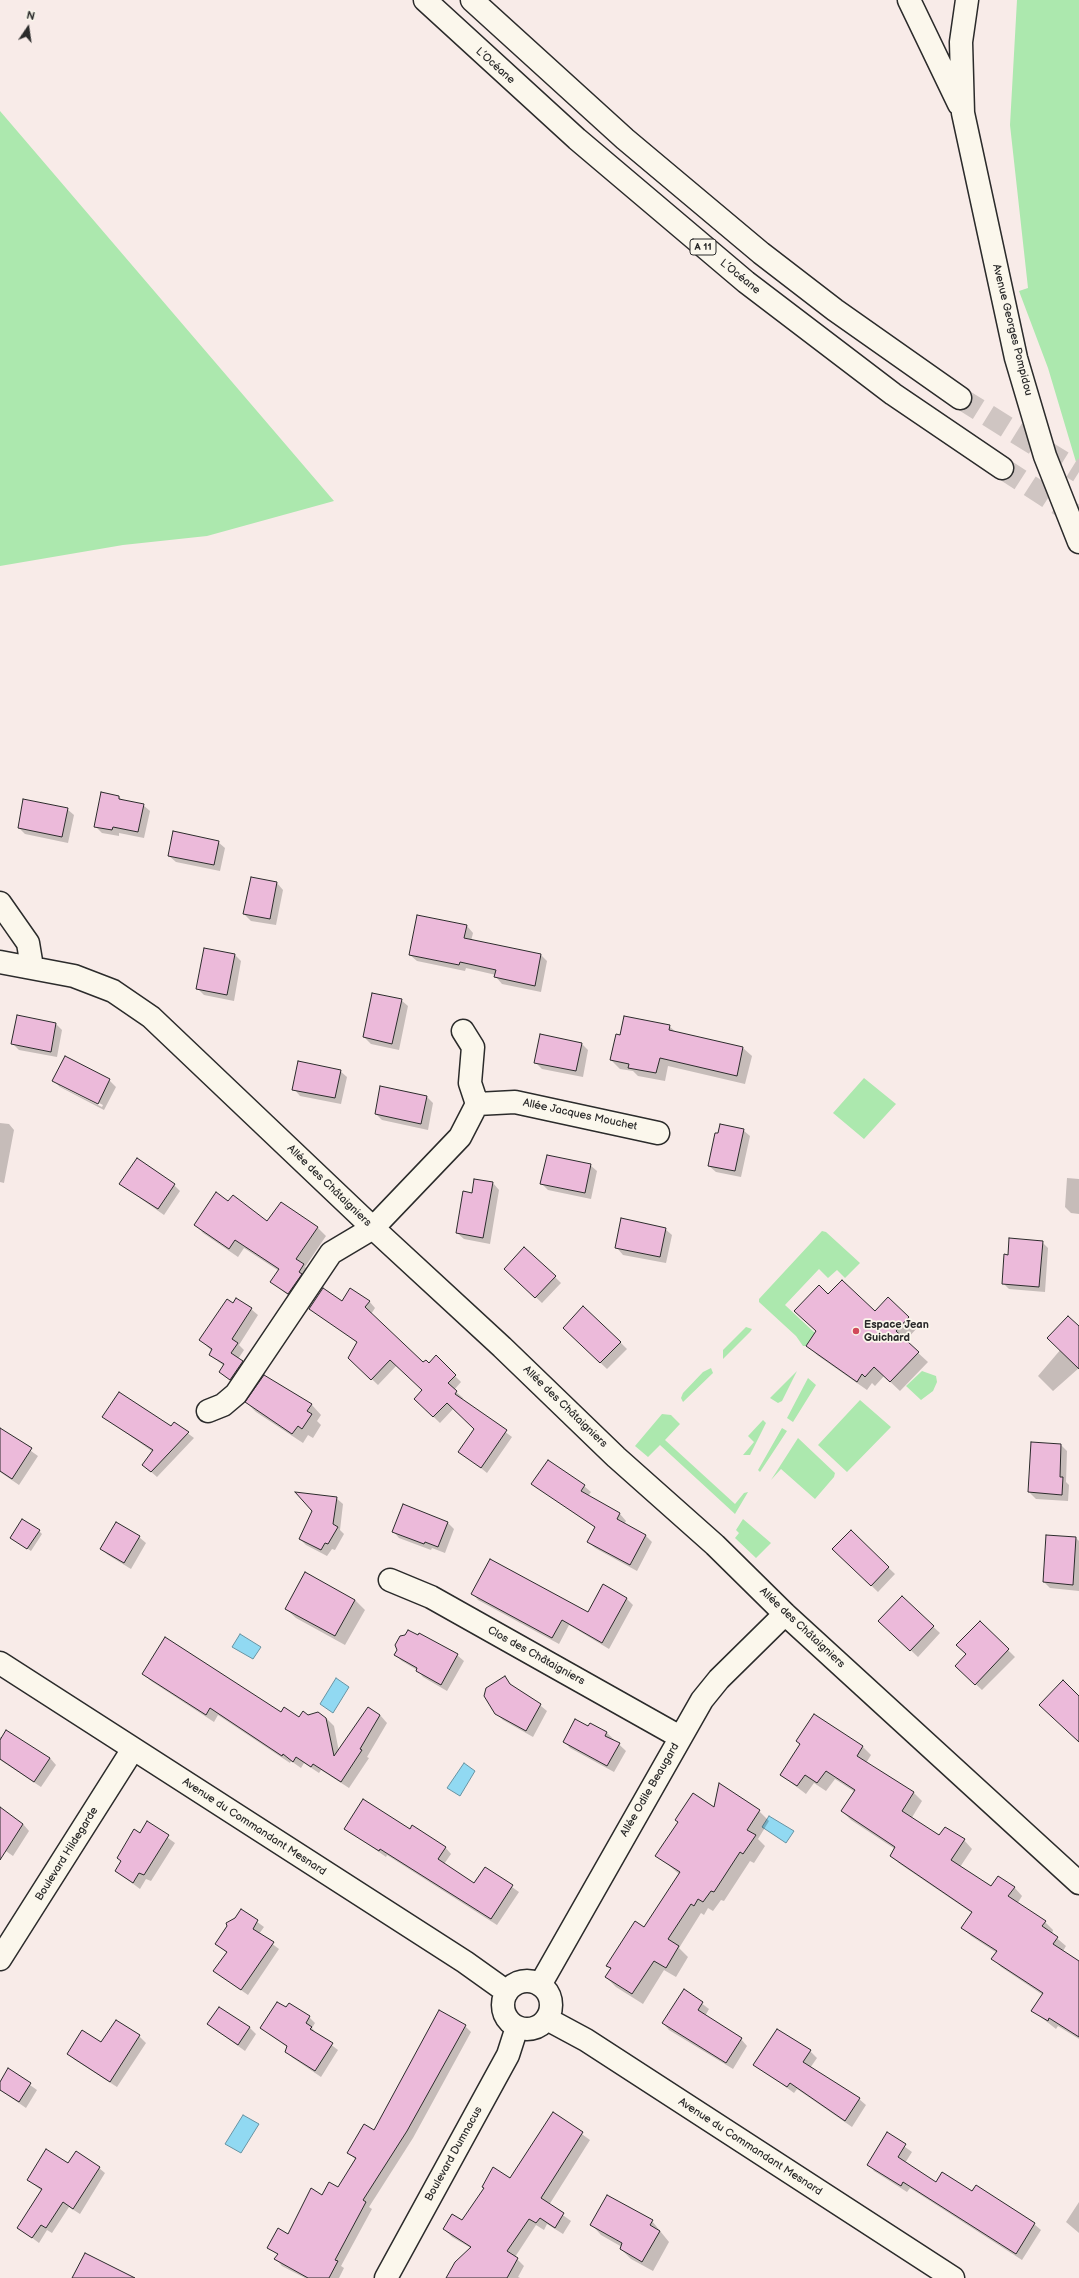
<!DOCTYPE html>
<meta charset="utf-8">
<style>
body{margin:0}
#map{position:relative;width:1079px;height:2278px;overflow:hidden;background:#f8ebe8;font-family:"Balsamiq Sans",sans-serif}
canvas{display:block}
.north{position:absolute;left:8px;top:8px;width:40px;height:40px;-webkit-text-stroke:3px #fbf7ec;paint-order:stroke;rotate:13deg;font-size:11px;font-weight:700;line-height:16px;text-align:center;color:#2b2b2b}
.north::after{content:'';display:block;margin:auto;width:14px;height:18px;background:#2b2b2b;clip-path:polygon(50% 0,100% 100%,50% 72%,0 100%)}
</style>
<div id="map">
<canvas width="1079" height="2278"></canvas>
<div class="north">N</div>
</div>
<script>
const ctx = document.querySelector('canvas').getContext('2d');
ctx.lineJoin = 'round';
function fillPath(path, color) { ctx.fillStyle = color; ctx.fill(path, 'evenodd'); }
const shape = rows => new Path2D(rows.map(r => 'M' + r).join(''));
function strokePath(path, color, width, dash) { ctx.strokeStyle = color; ctx.lineWidth = width; ctx.lineCap = dash ? 'butt' : 'round'; ctx.setLineDash(dash || []); ctx.stroke(path); }
function drawText(font, color, halo, rows, align = 'center') {
  ctx.font = font + ' "Balsamiq Sans",sans-serif'; ctx.lineWidth = 3.5; ctx.setLineDash([]); ctx.textBaseline = 'middle'; ctx.strokeStyle = halo; ctx.fillStyle = color; for (const [text, x, y, turn = 0] of rows) {
    ctx.save(); ctx.translate(x, y); ctx.rotate((+turn || 0) * Math.PI / 180); ctx.textAlign = isNaN(turn) ? turn : align; if (halo) ctx.strokeText(text, 0, 0); ctx.fillText(text, 0, 0); ctx.restore();
  }
}
fillPath(shape([
 [1017,0,1079,0,1079,472,1048,368,1019,291,1028,288,1010,125],
 [0,111,334,501,207,536,123,545,0,566],
 [864,1078,896,1104,864,1139,833,1113],
 [822,1231,826,1232,860,1263,845,1278,837,1270,828,1278,819,1269,785,1305,815,1333,806,1346,803,1346,796,1336,759,1302,759,1299],
 [746,1327,752,1329,750,1332,723,1359,723,1350],
 [711,1368,713,1373,683,1402,681,1398,683,1393,703,1372],
 [797,1371,782,1401,778,1403,770,1398],
 [922,1371,936,1376,937,1382,933,1391,921,1400,906,1386],
 [808,1378,816,1385,793,1422,787,1418],
 [860,1400,891,1427,847,1472,818,1445],
 [662,1414,671,1415,680,1424,665,1440,735,1504,744,1493,748,1492,735,1514,660,1445,648,1457,635,1446],
 [763,1420,766,1423,750,1455,743,1455,754,1442,748,1436],
 [782,1428,787,1431,760,1472,758,1470],
 [798,1438,835,1473,834,1477,815,1499,781,1469,771,1480],
 [743,1519,771,1543,756,1558,735,1538,739,1533,736,1530]
]), '#ace8ae');
const water = shape([
 [240,1634,261,1647,253,1659,232,1647,240,1634],
 [336,1678,349,1687,333,1713,320,1704,336,1678],
 [464,1763,475,1771,460,1796,447,1788,464,1763],
 [769,1816,794,1831,786,1843,762,1827,769,1816],
 [243,2115,259,2124,241,2153,225,2144,243,2115]
]);
fillPath(water, '#91d9f2');
strokePath(water, '#6893a2', 1);
fillPath(shape([
 [119,797,123,801,143,805,150,811,144,838,119,833,119,836,102,833,95,826],
 [67,809,74,815,68,843,25,834,19,828],
 [218,842,225,848,220,871,176,862,169,856],
 [251,878,277,883,283,890,276,925,251,921,244,914],
 [467,926,473,933,471,941,541,955,547,961,541,992,502,984,496,977,496,975,466,968,465,971,417,961,410,955],
 [235,955,241,961,234,1001,204,995,197,988],
 [401,1000,408,1006,399,1050,371,1044,364,1037],
 [56,1024,62,1030,57,1057,19,1050,12,1043],
 [669,1026,676,1032,743,1048,752,1056,745,1084,668,1066,665,1081,638,1076,633,1071,620,1069,611,1060,621,1036],
 [582,1044,588,1050,583,1077,542,1069,535,1062],
 [340,1071,347,1077,341,1104,300,1096,294,1089],
 [109,1080,116,1087,104,1110,60,1087,54,1081],
 [60,1083,103,1105,102,1107,60,1086],
 [426,1096,433,1103,428,1130,382,1120,376,1114],
 [0,1123,9,1124,14,1130,4,1183,0,1182],
 [743,1130,750,1136,741,1177,716,1172,709,1166],
 [590,1165,597,1171,591,1199,548,1190,542,1184],
 [1067,1178,1079,1179,1079,1214,1071,1213,1065,1207],
 [493,1183,499,1190,490,1244,464,1239,457,1233],
 [120,1184,174,1185,180,1191,164,1215],
 [228,1202,268,1223,317,1227,326,1236,305,1267,312,1274,297,1302,271,1282,279,1271,244,1248,238,1257,203,1233,195,1224],
 [665,1229,672,1235,666,1263,623,1255,617,1248],
 [1042,1242,1048,1248,1045,1292,1009,1289,1003,1283,1008,1256],
 [512,1275,555,1277,561,1283,542,1303],
 [828,1295,875,1312,888,1299,918,1327,905,1341,928,1362,900,1391,884,1376,875,1386,872,1383,867,1390,817,1355,808,1345,817,1332],
 [369,1301,375,1308,371,1314,423,1364,429,1364,436,1357,461,1382,454,1390,463,1398,462,1400,512,1437,487,1473,460,1451,475,1429,454,1408,440,1423,415,1399,423,1390,397,1365,378,1385,350,1358,358,1343,310,1308,342,1302],
 [233,1304,251,1309,258,1315,239,1345,244,1350,238,1359,249,1368,237,1386,220,1372,224,1366,210,1355,212,1351,200,1340],
 [1079,1328,1079,1368,1053,1391,1038,1376],
 [571,1335,620,1342,627,1349,607,1369],
 [264,1376,312,1405,321,1415,317,1421,321,1425,313,1438,308,1435,303,1443,256,1412,246,1402],
 [104,1417,171,1427,174,1423,194,1438,157,1477,149,1470,153,1452],
 [0,1429,38,1456,19,1485,0,1472],
 [1061,1445,1067,1451,1066,1482,1069,1485,1068,1501,1036,1499,1029,1492],
 [533,1484,584,1486,591,1492,588,1496,620,1514,626,1521,624,1524,646,1536,652,1542,637,1571,595,1548,588,1542,596,1528],
 [336,1498,343,1504,340,1530,344,1534,335,1550,332,1549,327,1556,306,1545,300,1539],
 [448,1523,454,1529,445,1553,432,1548,431,1550,399,1538,393,1531],
 [39,1531,42,1534,31,1551,14,1540],
 [851,1532,895,1574,878,1592,833,1549],
 [139,1537,146,1543,131,1569,108,1555,101,1549],
 [1076,1538,1079,1541,1079,1591,1050,1588,1044,1582],
 [472,1593,588,1613,626,1598,633,1605,609,1649,569,1625,559,1644,478,1600],
 [902,1598,940,1633,918,1657,886,1627],
 [355,1600,365,1610,345,1645,296,1618,286,1609],
 [980,1622,1015,1657,982,1690,956,1666,967,1654],
 [418,1637,457,1655,464,1661,447,1691,423,1677,417,1670,402,1661,395,1655],
 [143,1674,299,1718,326,1718,334,1726,339,1752,380,1715,387,1723,367,1757,369,1758,349,1788,321,1770,319,1773,304,1763,301,1768,291,1761,290,1763,218,1715,214,1722,151,1681],
 [505,1678,513,1687,530,1697,547,1711,533,1737,503,1720,496,1713],
 [814,1715,863,1747,871,1755,866,1763,914,1793,922,1801,911,1819,939,1837,964,1840,972,1849,960,1867,991,1888,1014,1887,1022,1896,1017,1904,1045,1922,1053,1930,1052,1934,1066,1946,1063,1951,1079,1961,1079,2039,1058,2026,1056,2029,1032,2010,1043,1995,1001,1967,993,1959,997,1953,971,1936,962,1928,972,1913,900,1864,891,1856,895,1849,851,1820,842,1811,855,1792,835,1779,826,1791,814,1783,806,1794,781,1775,801,1745],
 [591,1724,607,1733,626,1751,614,1772,570,1748,564,1741,589,1728],
 [0,1737,3,1737,50,1758,56,1765,41,1787,0,1760],
 [714,1808,759,1811,769,1821,758,1839,765,1846,754,1863,750,1861,724,1901,721,1900,713,1911,708,1908,704,1915,701,1913,679,1948,688,1957,676,1977,664,1970,643,2004,616,1987,606,1977,611,1969,608,1965,644,1928,679,1874,657,1855],
 [0,1812,23,1824,29,1831,13,1856,0,1847],
 [147,1823,175,1843,151,1881,146,1879,140,1889,116,1871],
 [345,1828,410,1831,445,1847,451,1854,444,1864,475,1884,485,1868,519,1892,497,1925,387,1855,386,1857],
 [241,1910,264,1927,259,1934,279,1949,248,1995,214,1971,227,1953,217,1944],
 [684,1990,709,2009,705,2016,741,2039,747,2046,733,2069,669,2030,663,2023],
 [309,2017,315,2023,312,2028,317,2034,338,2050,321,2077,293,2058,286,2051,287,2047,261,2028],
 [208,2024,249,2027,256,2034,245,2051],
 [465,2026,471,2032,413,2138,369,2207,372,2209,341,2266,344,2268,339,2278,305,2278,282,2266,276,2259,278,2255,269,2248,288,2235,323,2196,338,2189,356,2160,348,2152,374,2132],
 [777,2030,810,2051,817,2058,810,2068,859,2099,866,2105,852,2127,797,2089,794,2093,755,2064],
 [139,2036,146,2043,117,2087,75,2060,69,2054,101,2044],
 [9,2070,37,2090,26,2108,0,2090,0,2084],
 [553,2113,590,2140,549,2205,571,2221,563,2234,547,2224,544,2230,536,2225,515,2257,524,2266,518,2277,520,2278,447,2278,471,2248,452,2237,444,2229,463,2222,511,2180],
 [887,2134,912,2152,905,2163,936,2183,973,2192,1034,2224,1041,2230,1022,2260,910,2188,907,2192,874,2171,868,2164],
 [69,2164,99,2168,105,2173,80,2214,69,2207,52,2233,47,2230,39,2243,19,2228,42,2191,28,2180],
 [1079,2202,1079,2233,1066,2222],
 [652,2221,669,2242,653,2271,631,2259,621,2249,622,2247,601,2235,592,2225]
]), '#0003');
const building = shape([
 [101,792,119,796,119,799,144,804,138,832,113,827,112,830,94,827,101,792],
 [23,799,68,808,62,837,18,828,23,799],
 [173,831,219,841,214,865,168,856,173,831],
 [251,877,277,882,270,919,243,914,251,877],
 [417,915,467,925,464,938,541,954,535,986,494,977,496,970,460,962,459,965,409,955,417,915],
 [204,948,235,954,227,995,196,989,204,948],
 [372,993,402,999,392,1044,363,1037,372,993],
 [17,1015,56,1023,51,1052,11,1044,17,1015],
 [624,1016,670,1025,669,1030,743,1047,737,1076,660,1058,656,1073,628,1068,629,1064,610,1060,616,1034,620,1035,624,1016],
 [540,1034,582,1043,576,1071,534,1063,540,1034],
 [65,1056,110,1079,98,1104,52,1081,65,1056],
 [298,1061,341,1070,335,1098,292,1090,298,1061],
 [380,1086,427,1096,421,1124,375,1114,380,1086],
 [720,1124,744,1129,735,1171,708,1166,715,1133,718,1133,720,1124],
 [547,1155,591,1164,585,1193,540,1184,547,1155],
 [137,1158,175,1184,158,1209,119,1184,137,1158],
 [474,1179,493,1182,483,1238,456,1233,463,1191,472,1193,474,1179],
 [216,1192,228,1201,233,1195,267,1221,281,1202,318,1227,296,1259,304,1264,299,1272,302,1274,288,1294,270,1282,279,1269,235,1240,229,1249,194,1225,216,1192],
 [621,1218,666,1228,660,1257,615,1248,621,1218],
 [1009,1238,1043,1241,1039,1287,1002,1284,1004,1254,1008,1255,1009,1238],
 [524,1247,556,1276,535,1298,504,1269,524,1247],
 [842,1280,875,1311,888,1297,909,1317,896,1331,919,1352,890,1382,874,1367,865,1377,862,1374,857,1382,806,1346,816,1331,794,1311,819,1285,828,1294,842,1280],
 [323,1288,342,1301,350,1288,370,1301,365,1307,423,1362,426,1360,429,1363,436,1355,456,1375,448,1383,457,1391,455,1394,507,1430,481,1468,458,1452,474,1429,447,1403,433,1417,414,1399,422,1390,390,1360,371,1380,348,1358,357,1342,309,1309,323,1288],
 [236,1298,252,1308,232,1339,238,1343,231,1353,243,1361,230,1380,219,1372,224,1364,209,1355,212,1349,199,1340,227,1299,233,1303,236,1298],
 [583,1306,621,1342,600,1363,563,1328,583,1306],
 [1068,1316,1079,1326,1079,1369,1047,1338,1068,1316],
 [264,1375,312,1404,307,1411,312,1414,302,1429,298,1426,292,1434,245,1402,264,1375],
 [119,1392,171,1426,174,1422,189,1432,151,1472,142,1465,153,1450,102,1417,119,1392],
 [0,1428,32,1448,12,1479,0,1471,0,1428],
 [1031,1442,1061,1444,1060,1477,1063,1477,1062,1495,1028,1492,1031,1442],
 [548,1460,585,1485,581,1491,620,1513,617,1519,646,1535,630,1565,587,1542,595,1527,531,1484,548,1460],
 [295,1492,337,1497,333,1524,338,1527,328,1544,325,1543,321,1550,299,1539,312,1511,295,1492],
 [403,1504,448,1522,438,1547,425,1542,424,1544,392,1532,403,1504],
 [22,1519,40,1530,27,1549,10,1538,22,1519],
 [116,1522,140,1536,124,1563,100,1549,116,1522],
 [851,1530,889,1567,871,1586,832,1549,851,1530],
 [1046,1535,1076,1537,1073,1585,1043,1582,1046,1535],
 [490,1559,588,1612,603,1584,627,1598,602,1643,562,1620,552,1638,471,1594,490,1559],
 [305,1572,355,1600,335,1636,285,1609,305,1572],
 [902,1596,934,1626,910,1651,878,1621,902,1596],
 [980,1621,1009,1649,975,1685,955,1666,966,1654,956,1645,980,1621],
 [408,1630,418,1635,419,1633,458,1654,441,1685,416,1671,417,1668,394,1655,397,1650,395,1645,400,1636,405,1635,408,1630],
 [165,1637,281,1712,284,1707,299,1717,303,1711,308,1715,318,1712,326,1718,334,1756,368,1707,380,1715,360,1749,362,1750,341,1782,313,1764,311,1767,296,1757,293,1762,283,1754,282,1756,210,1708,206,1715,142,1674,165,1637],
 [505,1676,510,1684,541,1704,526,1731,495,1714,484,1696,486,1688,505,1676],
 [1063,1680,1079,1696,1079,1742,1039,1705,1063,1680],
 [814,1714,863,1746,857,1756,914,1792,902,1811,939,1835,945,1827,965,1839,951,1860,991,1886,998,1876,1015,1887,1008,1896,1046,1921,1042,1926,1058,1937,1053,1944,1079,1961,1079,2037,1049,2018,1048,2021,1031,2011,1043,1993,991,1959,997,1951,961,1928,972,1912,890,1856,895,1847,841,1811,855,1790,826,1771,817,1783,805,1775,797,1786,780,1775,800,1744,796,1741,814,1714],
 [575,1719,588,1726,590,1723,607,1732,605,1736,620,1743,607,1766,563,1742,575,1719],
 [6,1730,50,1758,34,1782,0,1759,0,1740,6,1730],
 [719,1783,760,1810,747,1830,756,1835,743,1854,740,1852,714,1892,711,1891,703,1902,698,1899,694,1906,691,1904,668,1939,679,1946,666,1968,654,1961,632,1994,605,1977,611,1968,606,1966,635,1921,644,1927,680,1872,655,1856,678,1822,675,1820,693,1793,714,1807,719,1783],
 [363,1799,410,1829,412,1825,446,1847,438,1859,474,1883,485,1867,513,1885,491,1919,380,1849,379,1851,344,1829,363,1799],
 [0,1807,23,1824,0,1860,0,1807],
 [147,1821,169,1835,144,1875,139,1873,133,1883,115,1871,121,1861,117,1858,134,1829,140,1833,147,1821],
 [241,1909,258,1920,253,1929,274,1942,241,1990,213,1971,227,1952,215,1944,227,1926,226,1923,235,1918,241,1909],
 [684,1989,703,2002,698,2010,742,2038,726,2063,662,2023,684,1989],
 [277,2002,286,2007,289,2003,310,2016,306,2023,312,2027,310,2029,333,2043,315,2071,285,2052,287,2046,260,2028,277,2002],
 [219,2007,250,2027,238,2045,207,2024,219,2007],
 [439,2010,466,2025,407,2131,363,2200,366,2202,335,2260,338,2261,329,2278,308,2278,274,2259,278,2254,267,2248,278,2228,288,2234,311,2188,322,2195,329,2182,338,2187,356,2158,347,2153,364,2124,374,2130,439,2010],
 [116,2020,140,2035,110,2082,67,2054,82,2030,101,2042,116,2020],
 [777,2029,811,2050,803,2062,860,2098,845,2121,790,2083,787,2087,753,2065,777,2029],
 [8,2068,31,2083,19,2102,0,2090,0,2082,8,2068],
 [553,2112,583,2132,541,2198,564,2213,555,2228,540,2218,536,2223,529,2219,507,2251,518,2258,507,2278,446,2278,455,2262,471,2247,443,2229,452,2214,462,2220,484,2188,482,2187,493,2167,510,2178,553,2112],
 [887,2132,906,2144,898,2157,936,2182,942,2172,972,2191,976,2185,1035,2223,1016,2254,903,2182,901,2186,867,2165,887,2132],
 [46,2149,68,2163,76,2151,100,2167,73,2209,63,2202,46,2228,41,2225,32,2238,17,2228,42,2189,27,2180,46,2149],
 [607,2195,653,2220,650,2225,660,2231,642,2262,620,2249,622,2243,590,2225,607,2195],
 [85,2253,135,2278,72,2278,85,2253]
]);
fillPath(building, '#ecbada');
strokePath(building, '#2b2b2b', 1);
strokePath(shape([
 [960,398,1079,472],
 [1002,468,1075,515]
]), '#cfc5c2', 22, [22, 11]);
const minor = shape([
 [0,903,28,943,32,967],
 [0,962,74,976,113,991,151,1017,373,1228,502,1347,616,1457,715,1545,785,1614,1079,1883],
 [463,1031,473,1047,470,1083,477,1104],
 [208,1411,223,1405,236,1394,331,1253,373,1228,460,1137,477,1104,515,1102,658,1133],
 [390,1580,431,1597,680,1737],
 [0,1663,465,1962,507,1992],
 [0,1959,133,1749],
 '503 2005a24 24 0 1 1 48 0a24 24 0 1 1-48 0Z',
 [540,1985,702,1700,719,1679,785,1614],
 [547,2019,586,2040,953,2278],
 [386,2278,508,2055,517,2027]
]);
const tertiary = shape([
 [909,0,959,104],
 [967,0,961,42,963,113,1016,358,1045,456,1079,542]
]);
const motorway = shape([
 [425,0,577,139,746,282,893,394,1002,468],
 [472,0,625,139,761,253,835,310,960,398]
]);
strokePath(minor, '#2b2b2b', 25);
strokePath(tertiary, '#2b2b2b', 25);
strokePath(motorway, '#2b2b2b', 25);
strokePath(minor, '#fbf7ec', 22);
strokePath(tertiary, '#fbf7ec', 22);
strokePath(motorway, '#fbf7ec', 22);
for (const [x, y, r, color] of [
 [856,1331,4,"#d1495b"]
]) { const dot = new Path2D(); dot.arc(x, y, r, 0, 2 * Math.PI); ctx.fillStyle = color; ctx.fill(dot); strokePath(dot, '#fbf7ec', 1.5); }
for (const [x, y, w] of [
 [703,247,26]
]) { const box = new Path2D(); box.roundRect(x - w / 2, y - 8, w, 16, 3); ctx.fillStyle = '#fbf7ec'; ctx.fill(box); strokePath(box, '#2b2b2b', 1); }
drawText('bold 10px', '#2b2b2b', null, [
 ["A 11",703,247]
]);
drawText('11px', '#2b2b2b', '#fbf7ec', [
 ["L’Océane",495,66,42],
 ["L’Océane",740,277,39],
 ["Avenue Georges Pompidou",1012,330,76],
 ["Allée Jacques Mouchet",580,1115,12],
 ["Allée des Châtaigniers",329,1186,44],
 ["Allée des Châtaigniers",565,1407,44],
 ["Allée des Châtaigniers",802,1628,43],
 ["Clos des Châtaigniers",536,1656,29],
 ["Allée Odile Beaugard",650,1790,-60],
 ["Avenue du Commandant Mesnard",254,1827,33],
 ["Boulevard Hildegarde",67,1854,-58],
 ["Avenue du Commandant Mesnard",750,2147,33],
 ["Boulevard Dumnacus",454,2154,-61]
]);
drawText('bold 11px', '#2b2b2b', '#fbf7ec', [
 ["Espace Jean",864,1325],
 ["Guichard",864,1338]
], 'left');
</script>
